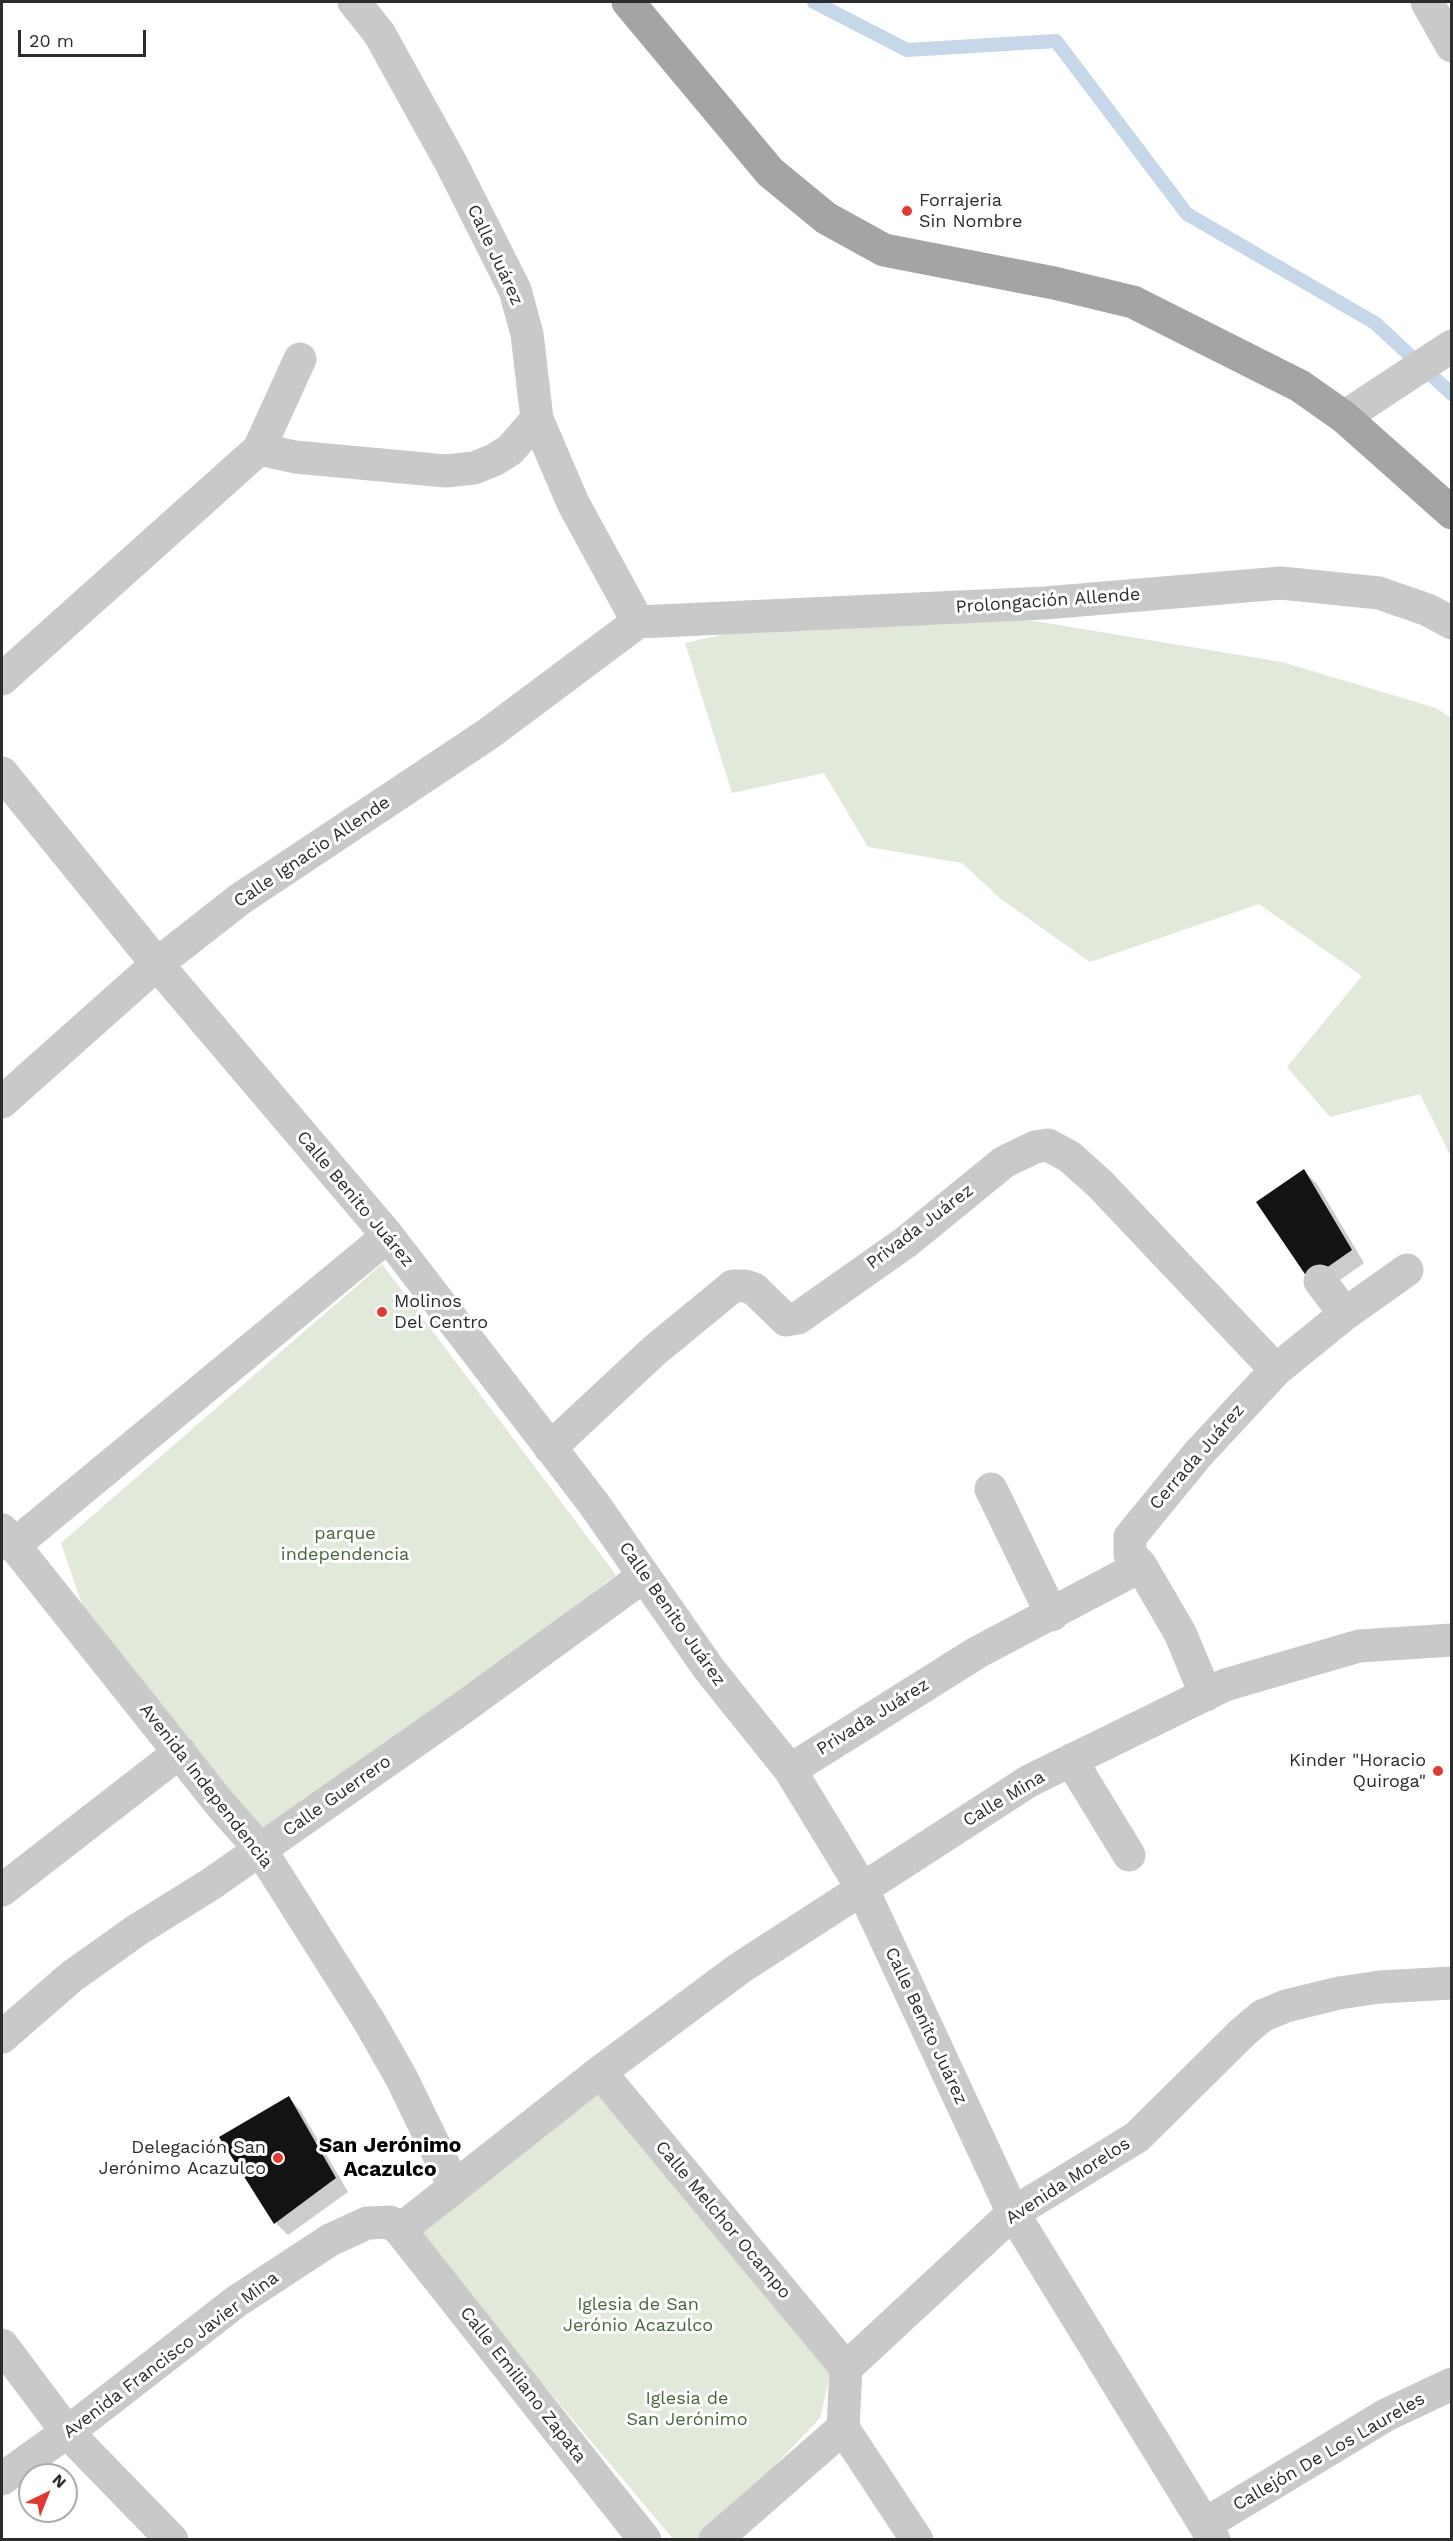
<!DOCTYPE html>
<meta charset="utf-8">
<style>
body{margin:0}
#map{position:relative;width:1453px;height:2541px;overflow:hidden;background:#fff;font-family:"Work Sans",sans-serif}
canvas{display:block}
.frame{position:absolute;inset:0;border:3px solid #2c2c2c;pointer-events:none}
.north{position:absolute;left:18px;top:2463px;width:60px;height:60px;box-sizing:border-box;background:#fff;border:2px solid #ababab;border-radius:50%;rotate:43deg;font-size:16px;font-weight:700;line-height:24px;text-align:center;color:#2c2c2c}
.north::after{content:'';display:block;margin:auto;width:21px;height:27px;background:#dd3b34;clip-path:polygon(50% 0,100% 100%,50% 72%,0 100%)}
.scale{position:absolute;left:18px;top:30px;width:128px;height:27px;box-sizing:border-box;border:3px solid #2c2c2c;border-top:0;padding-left:8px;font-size:18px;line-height:21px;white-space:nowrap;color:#2c2c2c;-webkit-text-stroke:4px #fff;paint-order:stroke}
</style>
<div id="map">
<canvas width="1453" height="2541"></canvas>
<div class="frame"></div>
<div class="north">N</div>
<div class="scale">20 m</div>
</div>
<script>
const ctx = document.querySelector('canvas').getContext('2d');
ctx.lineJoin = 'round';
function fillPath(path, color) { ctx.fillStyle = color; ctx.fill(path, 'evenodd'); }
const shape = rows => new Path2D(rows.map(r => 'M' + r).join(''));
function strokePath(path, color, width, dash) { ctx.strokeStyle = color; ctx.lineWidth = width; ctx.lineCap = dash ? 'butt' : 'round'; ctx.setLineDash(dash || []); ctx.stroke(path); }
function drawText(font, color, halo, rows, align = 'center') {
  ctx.font = font + ' "Work Sans",sans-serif'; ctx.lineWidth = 6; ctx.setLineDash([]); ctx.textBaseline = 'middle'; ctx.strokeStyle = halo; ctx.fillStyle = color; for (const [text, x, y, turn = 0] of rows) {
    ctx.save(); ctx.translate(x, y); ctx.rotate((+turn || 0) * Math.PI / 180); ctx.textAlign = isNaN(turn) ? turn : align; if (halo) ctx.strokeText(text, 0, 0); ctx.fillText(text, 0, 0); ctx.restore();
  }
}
fillPath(shape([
 [846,607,1034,621,1282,662,1436,708,1451,718,1451,1157,1420,1094,1330,1117,1287,1067,1362,976,1259,904,1090,962,1001,899,962,863,868,847,824,773,732,793,685,643],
 [382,1264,616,1575,266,1838,87,1619,61,1543],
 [595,2079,831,2371,820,2418,705,2539,673,2539,417,2234]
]), '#e0e9da');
fillPath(shape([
 [1304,1171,1317,1184,1364,1263,1323,1292],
 [289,2098,301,2111,348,2192,288,2235,276,2223]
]), '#0003');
strokePath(shape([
 [814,2,907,50,1056,41,1187,214,1375,323,1452,394]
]), '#c6d7e9', 14);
fillPath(shape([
 [1304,1169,1352,1250,1309,1280,1256,1202],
 [289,2096,336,2178,274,2224,219,2137]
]), '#131313');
strokePath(shape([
 [354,2,379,33,451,163,515,290,527,334,537,419,573,503,638,622],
 [1427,2,1452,46],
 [1344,417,1452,346],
 [259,449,300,359],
 [638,622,1045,603,1281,583,1379,593,1428,610,1452,623],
 [2,679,259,449,295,457,446,471,474,468,494,460,510,450,537,419],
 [2,773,157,964,388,1236,594,1504,709,1669,790,1770,862,1888,1013,2213,1214,2540],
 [2,1102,157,964,240,899,488,734,638,622],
 [1320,1281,1345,1314],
 [550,1448,655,1350,733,1286,745,1286,754,1289,786,1320,798,1318,906,1242,1004,1162,1035,1147,1048,1145,1070,1157,1100,1184,1276,1370],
 [991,1489,1052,1615],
 [2,1530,221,1805,260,1849,369,2021,401,2077,454,2186],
 [13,1546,388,1236],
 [1206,1695,1180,1633,1141,1566,1130,1554,1130,1537,1198,1454,1276,1370,1345,1314,1407,1270],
 [1071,1760,1129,1855],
 [790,1770,978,1652,1141,1566],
 [2,1890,180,1752],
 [2,2037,71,1977,137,1930,211,1884,461,1709,644,1576],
 [600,2072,846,2368],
 [400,2230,645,2540],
 [2,2345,67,2432,172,2540],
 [843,2428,917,2540],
 [2,2479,82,2421,237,2301,330,2240,367,2223,390,2222,400,2230,600,2072,740,1968,1029,1781,1225,1685,1359,1646,1452,1640],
 [1207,2523,1386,2415,1452,2384],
 [715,2540,843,2428,846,2368,1013,2213,1137,2137,1243,2032,1262,2016,1286,2006,1339,1993,1380,1987,1452,1983]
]), '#c9c9c9', 33);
strokePath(shape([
 [628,2,770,172,826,218,884,250,1054,283,1133,302,1300,386,1344,417,1452,513]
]), '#a4a4a4', 33);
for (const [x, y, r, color] of [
 [907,211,6,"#dd3b34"],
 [382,1312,6,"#dd3b34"],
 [1438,1771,6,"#dd3b34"],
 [278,2158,6,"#dd3b34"]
]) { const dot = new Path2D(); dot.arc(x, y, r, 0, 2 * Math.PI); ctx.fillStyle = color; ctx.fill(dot); strokePath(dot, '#fff', 2); }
drawText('18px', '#2c2c2c', '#fff', [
 ["Forrajeria",919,201],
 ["Sin Nombre",919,222],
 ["Molinos",394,1302],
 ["Del Centro",394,1323],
 ["Kinder \"Horacio",1426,1761,"right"],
 ["Quiroga\"",1426,1782,"right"],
 ["Delegación San",266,2148,"right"],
 ["Jerónimo Acazulco",266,2169,"right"]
], 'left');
drawText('18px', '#2c2c2c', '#fff', [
 ["Calle Juárez",495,255,65],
 ["Prolongación Allende",1048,601,-4],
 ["Calle Ignacio Allende",312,852,-34],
 ["Calle Benito Juárez",355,1199,50],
 ["Privada Juárez",920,1227,-37],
 ["Cerrada Juárez",1197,1457,-49],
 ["Calle Benito Juárez",672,1614,55],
 ["Privada Juárez",873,1717,-32],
 ["Avenida Independencia",206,1786,52],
 ["Calle Guerrero",337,1796,-35],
 ["Calle Mina",1004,1799,-31],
 ["Calle Benito Juárez",926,2026,65],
 ["Avenida Morelos",1068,2181,-33],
 ["Calle Melchor Ocampo",723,2220,50],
 ["Avenida Francisco Javier Mina",171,2355,-37],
 ["Calle Emiliano Zapata",523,2385,52],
 ["Callejón De Los Laureles",1329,2452,-30]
]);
drawText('18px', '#4a653c', '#fff', [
 ["parque",345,1534],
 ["independencia",345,1555],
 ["Iglesia de San",638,2305],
 ["Jerónio Acazulco",638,2326],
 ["Iglesia de",687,2399],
 ["San Jerónimo",687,2420]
]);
drawText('bold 21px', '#000', '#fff', [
 ["San Jerónimo",390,2146],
 ["Acazulco",390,2170]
]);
</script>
